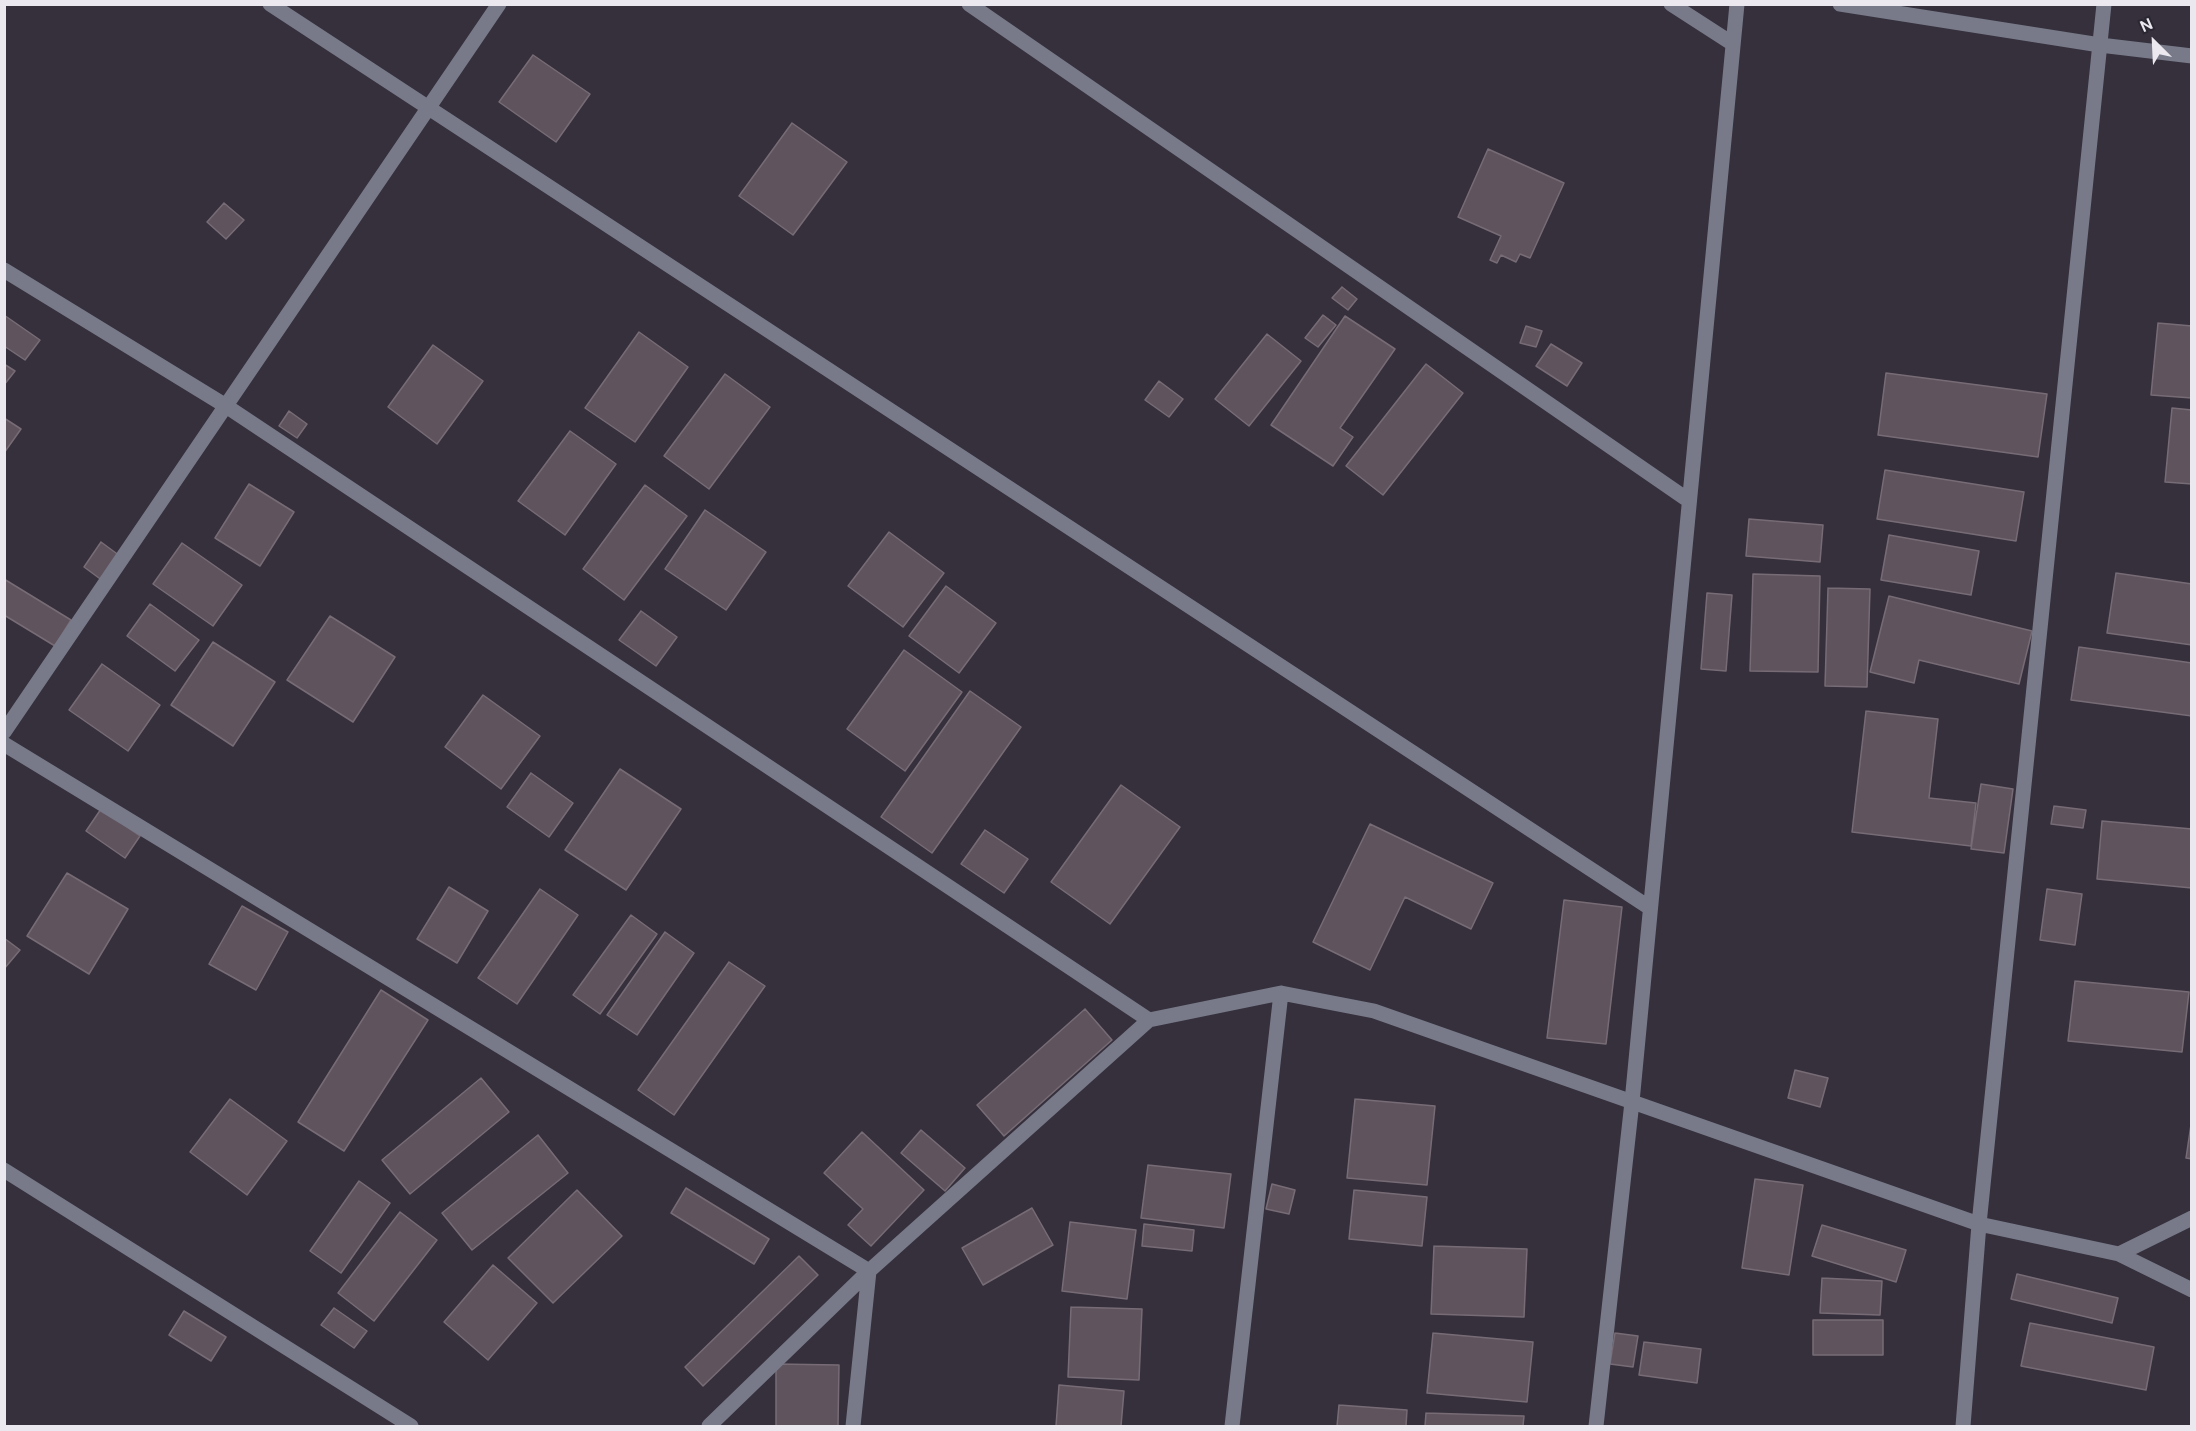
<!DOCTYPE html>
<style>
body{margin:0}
#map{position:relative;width:2196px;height:1431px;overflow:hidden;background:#35303c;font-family:"DM Sans",sans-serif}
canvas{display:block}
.frame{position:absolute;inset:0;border:6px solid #ebe8f0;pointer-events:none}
.north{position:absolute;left:2124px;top:12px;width:60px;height:60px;-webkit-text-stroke:4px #2b2732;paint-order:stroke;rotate:336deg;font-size:16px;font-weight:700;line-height:24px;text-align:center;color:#ebe8f0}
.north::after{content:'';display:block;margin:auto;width:21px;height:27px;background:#ebe8f0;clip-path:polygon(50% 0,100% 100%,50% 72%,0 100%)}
</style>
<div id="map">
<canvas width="2196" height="1431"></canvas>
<div class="frame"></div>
<div class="north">N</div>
</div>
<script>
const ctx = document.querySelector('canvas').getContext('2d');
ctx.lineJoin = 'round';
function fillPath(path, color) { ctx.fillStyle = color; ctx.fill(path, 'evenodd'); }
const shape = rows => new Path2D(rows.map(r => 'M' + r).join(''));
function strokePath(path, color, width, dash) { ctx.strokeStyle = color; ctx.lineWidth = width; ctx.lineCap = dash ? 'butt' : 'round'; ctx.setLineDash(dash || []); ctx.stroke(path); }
const building = shape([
 [533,55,590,94,556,142,499,102,533,55],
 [792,123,847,162,793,235,739,196,792,123],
 [1488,149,1564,183,1530,258,1520,254,1516,262,1501,255,1497,263,1490,260,1501,236,1458,217,1488,149],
 [224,203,244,220,226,239,207,222,224,203],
 [1342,287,1357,299,1348,310,1332,298,1342,287],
 [4,315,40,340,25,360,4,346,4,315],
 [1323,315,1336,325,1318,347,1305,338,1323,315],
 [1345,316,1395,349,1340,428,1353,437,1333,466,1271,425,1345,316],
 [2158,323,2192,326,2192,398,2151,395,2158,323],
 [1526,326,1542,331,1536,347,1520,343,1526,326],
 [639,332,688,367,635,442,585,408,639,332],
 [1267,334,1301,361,1249,426,1215,399,1267,334],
 [1551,344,1582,363,1567,386,1536,366,1551,344],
 [433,345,483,381,437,444,388,407,433,345],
 [4,364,15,371,4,385,4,364],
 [1426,364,1463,393,1383,495,1346,466,1426,364],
 [1886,373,2047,394,2038,457,1878,435,1886,373],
 [725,374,770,407,709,489,664,456,725,374],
 [1159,381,1183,399,1169,417,1145,400,1159,381],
 [2172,408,2192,410,2192,484,2165,482,2172,408],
 [289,411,307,424,297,438,279,426,289,411],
 [4,418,21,429,4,453,4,418],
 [570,431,616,464,565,535,518,501,570,431],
 [1885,470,2024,492,2016,541,1877,519,1885,470],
 [249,484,294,512,260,566,215,538,249,484],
 [645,485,687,516,624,600,583,569,645,485],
 [705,510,766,552,726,610,665,569,705,510],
 [1749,519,1823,525,1820,562,1746,556,1749,519],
 [889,532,944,573,903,627,848,586,889,532],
 [1889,535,1979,551,1971,595,1881,580,1889,535],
 [101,542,120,556,103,581,84,567,101,542],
 [182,543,242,585,213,626,153,584,182,543],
 [2116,573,2192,584,2192,645,2107,633,2116,573],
 [1753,574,1820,576,1818,672,1750,671,1753,574],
 [4,579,71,620,55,646,4,615,4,579],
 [946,586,996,623,959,673,909,636,946,586],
 [1828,588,1870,589,1867,687,1825,686,1828,588],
 [1707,593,1732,595,1726,671,1701,669,1707,593],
 [1889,596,2032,631,2019,684,1919,660,1914,683,1870,672,1889,596],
 [150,604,199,640,175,671,127,636,150,604],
 [641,611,677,637,656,666,619,640,641,611],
 [330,616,395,657,353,722,287,680,330,616],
 [213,642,275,682,233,746,171,705,213,642],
 [2079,647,2192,663,2192,716,2071,700,2079,647],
 [904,650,962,692,905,771,847,729,904,650],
 [102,664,160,705,128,751,69,710,102,664],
 [970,691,1021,727,932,853,881,817,970,691],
 [483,695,540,736,501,789,445,747,483,695],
 [1866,711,1938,719,1929,798,1976,803,1971,846,1852,832,1866,711],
 [620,769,681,809,626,890,565,850,620,769],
 [531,773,573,803,549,837,507,807,531,773],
 [1981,784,2013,789,2004,853,1971,849,1981,784],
 [1121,785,1180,827,1110,924,1051,882,1121,785],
 [2054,806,2086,810,2083,828,2051,824,2054,806],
 [101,809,140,836,125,858,86,831,101,809],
 [2102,821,2192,829,2192,888,2097,879,2102,821],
 [1370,824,1493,883,1471,929,1405,897,1370,970,1313,942,1370,824],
 [985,830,1028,859,1004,893,961,864,985,830],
 [67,873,128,909,89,974,27,936,67,873],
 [449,887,488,911,457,963,417,939,449,887],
 [540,889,578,915,517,1004,478,978,540,889],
 [2047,889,2082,894,2075,945,2040,940,2047,889],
 [1564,900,1622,907,1606,1044,1547,1038,1564,900],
 [242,906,288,932,256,990,209,964,242,906],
 [631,915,657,934,600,1014,573,995,631,915],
 [665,932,694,953,637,1035,607,1015,665,932],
 [4,938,20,950,4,969,4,938],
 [729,962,765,986,674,1115,638,1090,729,962],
 [2075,981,2189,992,2182,1052,2068,1041,2075,981],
 [381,990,428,1020,344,1151,298,1122,381,990],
 [1085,1009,1112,1040,1004,1136,977,1105,1085,1009],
 [1795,1070,1828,1078,1820,1107,1788,1098,1795,1070],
 [481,1078,509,1112,410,1194,382,1160,481,1078],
 [230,1099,287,1141,247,1195,190,1152,230,1099],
 [1355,1099,1435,1106,1427,1185,1347,1178,1355,1099],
 [2192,1118,2192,1159,2186,1158,2192,1118],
 [921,1130,965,1168,945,1191,901,1153,921,1130],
 [862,1132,924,1190,871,1246,848,1225,863,1209,824,1173,862,1132],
 [538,1135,568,1173,472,1250,442,1213,538,1135],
 [1148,1165,1231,1174,1224,1228,1141,1218,1148,1165],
 [1755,1179,1803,1185,1789,1275,1742,1268,1755,1179],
 [359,1181,390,1203,341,1273,310,1251,359,1181],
 [1272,1184,1295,1190,1289,1214,1266,1209,1272,1184],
 [686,1188,769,1239,754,1264,671,1213,686,1188],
 [577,1190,622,1236,553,1303,508,1258,577,1190],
 [1354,1190,1427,1197,1422,1246,1349,1239,1354,1190],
 [1032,1208,1053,1245,983,1285,962,1248,1032,1208],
 [400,1212,437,1240,374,1321,338,1293,400,1212],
 [1070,1222,1136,1230,1127,1299,1062,1291,1070,1222],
 [1144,1224,1194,1230,1192,1251,1142,1246,1144,1224],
 [1822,1225,1906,1250,1896,1282,1812,1256,1822,1225],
 [1434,1246,1527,1249,1524,1317,1431,1314,1434,1246],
 [799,1256,818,1275,703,1386,685,1367,799,1256],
 [493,1265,537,1303,488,1360,444,1322,493,1265],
 [2017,1274,2118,1298,2112,1323,2011,1299,2017,1274],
 [1822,1278,1882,1281,1880,1315,1820,1313,1822,1278],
 [1071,1307,1142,1309,1139,1380,1068,1377,1071,1307],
 [334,1308,367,1331,354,1348,321,1325,334,1308],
 [184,1311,226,1337,211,1361,169,1335,184,1311],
 [1813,1320,1883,1320,1883,1355,1813,1355,1813,1320],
 [2030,1323,2154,1347,2146,1390,2021,1366,2030,1323],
 [1433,1333,1533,1342,1527,1402,1427,1393,1433,1333],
 [1615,1333,1638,1336,1633,1367,1610,1364,1615,1333],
 [1644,1342,1701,1349,1697,1383,1639,1375,1644,1342],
 [776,1364,839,1365,838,1426,776,1426,776,1364],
 [1059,1385,1124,1391,1121,1426,1056,1426,1059,1385],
 [1339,1405,1407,1410,1406,1426,1337,1426,1339,1405],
 [1426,1413,1524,1416,1523,1426,1425,1426,1426,1413]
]);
fillPath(building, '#5f545e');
strokePath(building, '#776c76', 1.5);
strokePath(shape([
 [270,4,1650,908],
 [969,4,1688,500],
 [1671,4,1733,44],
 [1840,4,2100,45,2192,56],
 [4,270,226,406,1149,1020],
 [4,732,499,4],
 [4,744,869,1271,853,1426],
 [4,1170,411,1426],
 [2119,1254,2192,1290],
 [709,1426,869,1271,1149,1020,1281,993,1374,1011,1979,1224,2119,1254,2192,1218],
 [1232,1426,1281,993],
 [1596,1426,1632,1102,1737,4],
 [1963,1426,1979,1224,2104,4]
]), '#787a8a', 15);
</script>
